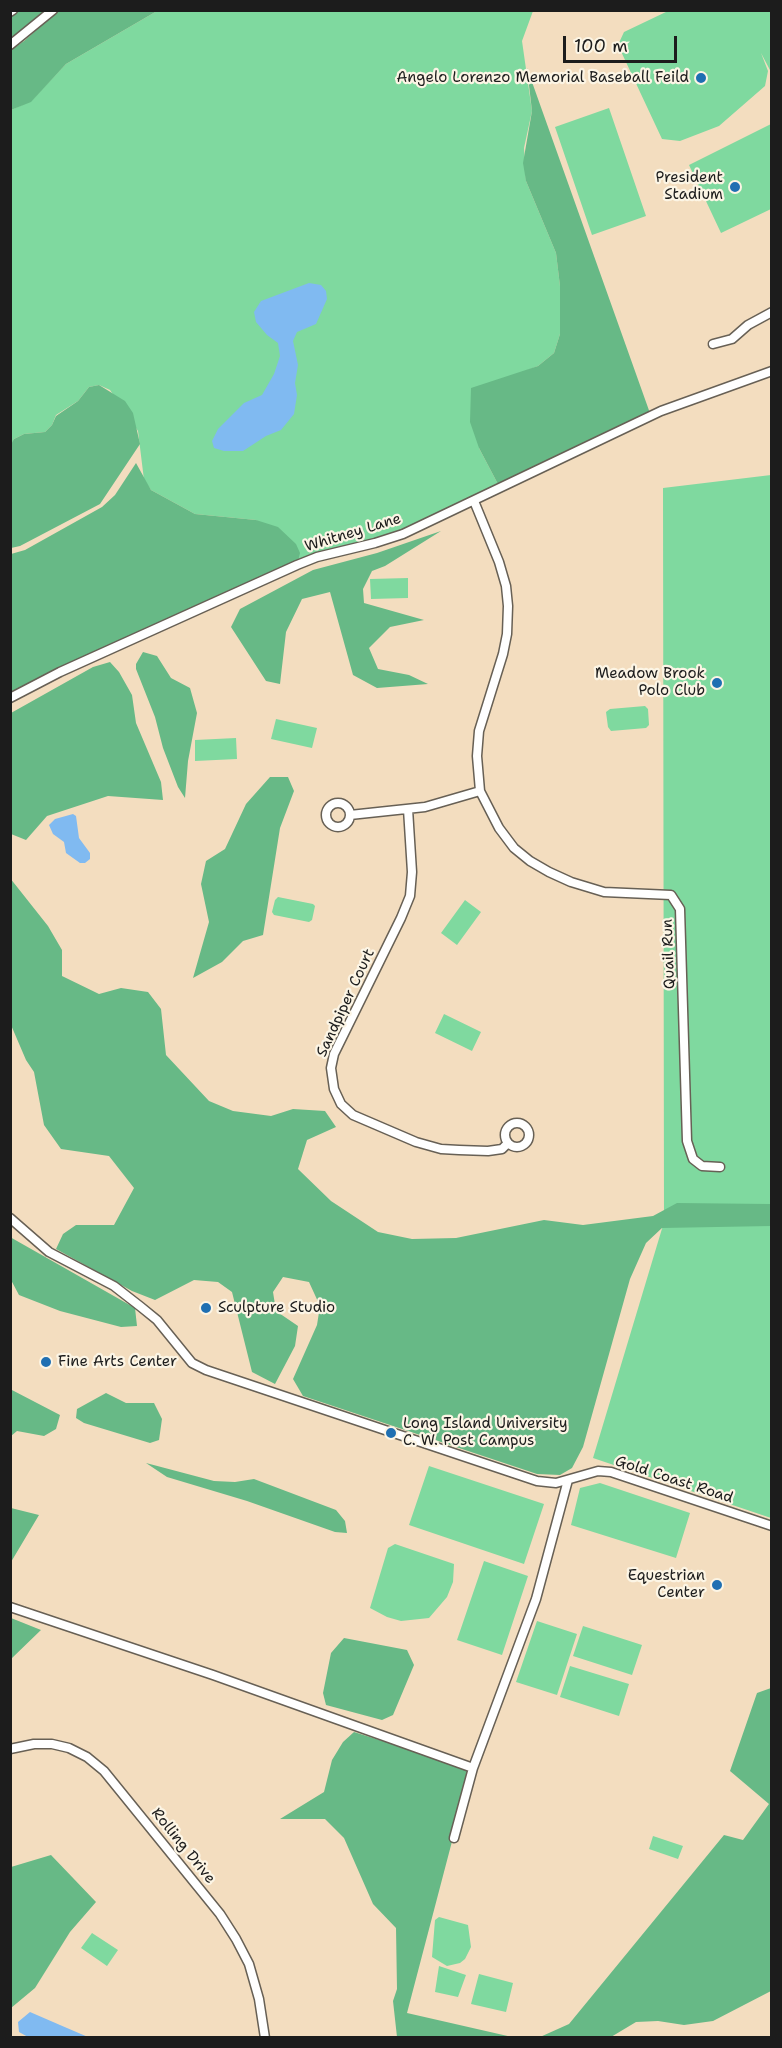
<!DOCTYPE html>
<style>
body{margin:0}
#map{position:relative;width:782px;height:2048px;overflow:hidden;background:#f3ddbf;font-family:"Shantell Sans",sans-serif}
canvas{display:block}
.frame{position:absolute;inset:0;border:12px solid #1c1c1c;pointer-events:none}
.scale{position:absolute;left:563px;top:36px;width:114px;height:27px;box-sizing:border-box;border:3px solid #1c1c1c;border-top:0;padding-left:8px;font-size:18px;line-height:21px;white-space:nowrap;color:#1c1c1c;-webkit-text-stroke:4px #fcf5e5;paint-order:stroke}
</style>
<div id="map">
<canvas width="782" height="2048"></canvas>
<div class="frame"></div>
<div class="scale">100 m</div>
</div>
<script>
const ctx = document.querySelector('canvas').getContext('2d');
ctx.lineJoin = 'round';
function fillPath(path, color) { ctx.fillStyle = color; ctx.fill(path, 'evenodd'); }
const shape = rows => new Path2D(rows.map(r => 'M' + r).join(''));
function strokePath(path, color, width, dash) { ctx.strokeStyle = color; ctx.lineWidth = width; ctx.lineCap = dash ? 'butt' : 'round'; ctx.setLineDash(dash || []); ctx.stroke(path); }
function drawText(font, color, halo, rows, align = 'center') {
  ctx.font = font + ' "Shantell Sans",sans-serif'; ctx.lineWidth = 4.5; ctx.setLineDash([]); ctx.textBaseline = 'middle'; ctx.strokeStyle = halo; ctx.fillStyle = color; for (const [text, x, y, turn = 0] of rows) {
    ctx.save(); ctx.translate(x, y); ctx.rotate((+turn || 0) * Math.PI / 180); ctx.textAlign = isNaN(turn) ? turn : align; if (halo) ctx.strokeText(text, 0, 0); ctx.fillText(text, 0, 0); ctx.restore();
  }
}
fillPath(shape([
 [157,11,533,11,522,41,532,111,524,148,526,181,556,253,560,286,560,334,554,353,538,366,515,375,479,448,500,488,403,534,297,565,256,520,195,514,151,490,144,480,138,431,110,390,99,385,89,387,78,401,56,415,52,425,45,432,24,434,14,439,11,446,11,110,31,101,66,64],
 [668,11,771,11,771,72,761,53,768,71,765,86,719,126,680,141,662,139,618,45,624,32],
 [609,108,646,216,592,235,555,127],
 [771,124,771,209,721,233,689,165],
 [771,475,771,1518,593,1458,664,1222,663,488],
 [408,578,408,598,371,599,370,579],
 [645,706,648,709,649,725,646,728,611,731,608,727,606,712,610,709],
 [276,719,317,728,312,748,271,739],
 [236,738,237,759,195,761,195,740],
 [278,897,313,904,315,906,312,920,309,922,274,915,272,912,275,900],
 [465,900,481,912,457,945,441,933],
 [444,1014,481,1032,472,1051,435,1033],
 [429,1466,544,1504,524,1564,409,1525],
 [600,1483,690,1513,676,1558,571,1525,580,1488],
 [395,1544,454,1564,453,1582,447,1597,429,1618,401,1621,387,1617,370,1608,388,1548],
 [484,1561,528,1576,502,1655,457,1640],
 [537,1621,577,1634,557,1695,516,1682],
 [583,1626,642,1645,632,1675,573,1656],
 [570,1666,629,1684,619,1716,560,1697],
 [653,1836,683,1846,678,1859,649,1849],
 [439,1917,468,1925,471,1947,465,1959,460,1963,447,1966,432,1957,435,1920],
 [92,1933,118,1950,107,1966,81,1948],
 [439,1966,466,1975,458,1997,435,1992],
 [479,1974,513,1983,506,2012,471,2004]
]), '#7fd99f');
fillPath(shape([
 [17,10,50,11,11,42,11,16],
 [59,10,157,11,66,64,31,102,11,110,11,50,24,41],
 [527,68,651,416,500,488,479,448,470,422,471,388,538,366,554,353,560,334,560,286,556,253,526,181,523,163,532,111],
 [99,385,125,401,133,413,140,444,100,504,20,546,11,548,10,446,14,439,24,434,45,432,52,425,56,416,78,401,89,387],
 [136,463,151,490,195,514,256,520,278,527,296,544,300,553,297,565,11,698,11,554,25,550,102,507,115,495],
 [441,531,385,566,372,571,363,589,364,603,424,620,390,627,369,648,378,669,409,675,428,684,377,688,353,675,330,592,302,599,286,632,280,684,266,681,231,627,240,609,313,570,377,553],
 [143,652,157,656,171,678,190,688,197,713,188,761,185,798,178,787,163,748,155,717,136,669,136,664],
 [110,662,119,672,132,695,136,723,161,782,163,800,108,796,47,816,26,840,11,834,11,713,93,667],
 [270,777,288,777,294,791,280,828,263,935,243,941,222,962,193,978,209,922,201,884,206,861,225,849,246,804],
 [10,878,48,926,62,950,62,976,99,994,121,988,148,992,161,1009,166,1055,209,1101,233,1111,271,1116,293,1109,325,1111,336,1127,307,1140,298,1169,331,1201,378,1232,412,1239,456,1238,544,1220,583,1225,653,1216,677,1203,770,1204,771,1206,771,1226,662,1228,646,1243,630,1279,583,1447,572,1468,560,1475,537,1474,303,1396,293,1379,317,1325,320,1306,309,1282,283,1277,273,1292,276,1311,298,1326,295,1346,275,1384,252,1372,232,1292,218,1282,194,1280,155,1300,132,1291,56,1249,63,1234,76,1225,114,1225,134,1188,109,1156,61,1149,44,1125,34,1072,26,1060,11,1025],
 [10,1237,135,1308,137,1326,121,1327,60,1311,19,1295,11,1280],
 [10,1389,60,1415,56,1429,44,1436,17,1431,11,1436],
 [106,1393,126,1403,154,1403,162,1419,159,1440,150,1443,84,1423,76,1418,77,1409],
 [146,1463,214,1481,235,1482,254,1479,336,1510,345,1521,347,1533,335,1532,247,1501,167,1477],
 [11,1508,39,1515,11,1562,10,1508],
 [11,1618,41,1630,11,1659],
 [344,1638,407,1650,414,1665,393,1715,382,1720,326,1705,323,1693,331,1653],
 [771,1688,771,1991,713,2021,684,2025,658,2021,636,2022,611,2037,540,2037,569,2024,724,1835,743,1840,769,1804,730,1771,757,1693],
 [354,1732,471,1769,407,2013,512,2037,397,2037,393,2001,397,1989,396,1928,373,1904,344,1838,325,1819,280,1819,324,1792,332,1760,343,1742],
 [51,1855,96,1902,70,1932,35,1988,11,2008,11,1867]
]), '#67b986');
fillPath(shape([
 [309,283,321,285,326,291,327,299,316,324,297,332,293,341,298,365,295,383,297,395,294,414,281,430,266,436,243,451,224,451,214,448,212,441,218,429,244,403,262,395,274,374,280,356,278,343,267,335,256,322,254,312,261,301],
 [73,814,76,816,79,838,90,853,90,859,85,863,80,863,66,853,64,842,53,834,49,825,55,819],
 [30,2012,60,2025,88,2037,28,2037,19,2032,18,2022]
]), '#80baf1');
const street = shape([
 [10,12,13,10],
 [10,45,53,10],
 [713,344,732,339,748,325,772,312],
 [474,501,499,562,506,586,508,606,507,634,503,654,479,731,477,756,480,791,499,828,514,848,530,861,549,872,571,882,604,892,671,895,680,909,687,1141,693,1159,702,1166,720,1167],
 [10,698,60,672,297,565,317,557,375,543,403,534,661,411,772,371],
 '326 815a12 12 0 1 1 24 0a12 12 0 1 1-24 0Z',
 [408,809,412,872,410,896,401,918,334,1054,331,1068,334,1089,341,1104,353,1115,416,1142,441,1149,459,1150,488,1151,502,1149,508,1143],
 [350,815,425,807,480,791],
 '505 1135a12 12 0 1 1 24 0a12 12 0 1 1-24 0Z',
 [10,1218,49,1252,114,1286,141,1307,157,1320,192,1363,206,1370,537,1481,556,1483,598,1471,611,1472,772,1526],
 [10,1607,213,1675,473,1768],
 [10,1749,34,1744,52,1744,69,1748,87,1757,104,1771,220,1914,236,1939,249,1964,259,1999,265,2038],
 [454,1838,473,1768,536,1599,568,1480]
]);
strokePath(street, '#676055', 11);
strokePath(street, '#fff', 8);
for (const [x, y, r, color] of [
 [701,78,6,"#1f6fb2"],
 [735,187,6,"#1f6fb2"],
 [717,683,6,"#1f6fb2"],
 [206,1308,6,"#1f6fb2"],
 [46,1362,6,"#1f6fb2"],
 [391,1433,6,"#1f6fb2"],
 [717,1585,6,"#1f6fb2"]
]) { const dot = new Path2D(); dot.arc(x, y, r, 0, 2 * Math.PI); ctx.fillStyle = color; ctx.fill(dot); strokePath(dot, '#fcf5e5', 2); }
drawText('15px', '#1c1c1c', '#fcf5e5', [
 ["Angelo Lorenzo Memorial Baseball Feild",689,78],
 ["President",723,178],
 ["Stadium",723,195],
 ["Meadow Brook",705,674],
 ["Polo Club",705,691],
 ["Sculpture Studio",218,1308,"left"],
 ["Fine Arts Center",58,1362,"left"],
 ["Long Island University",403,1424,"left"],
 ["C. W. Post Campus",403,1441,"left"],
 ["Equestrian",705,1576],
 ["Center",705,1593]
], 'right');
drawText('15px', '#1c1c1c', '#fcf5e5', [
 ["Whitney Lane",353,533,-17],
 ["Quail Run",669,954,-92],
 ["Sandpiper Court",346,1003,-65],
 ["Gold Coast Road",674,1480,18],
 ["Rolling Drive",183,1846,51]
]);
</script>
